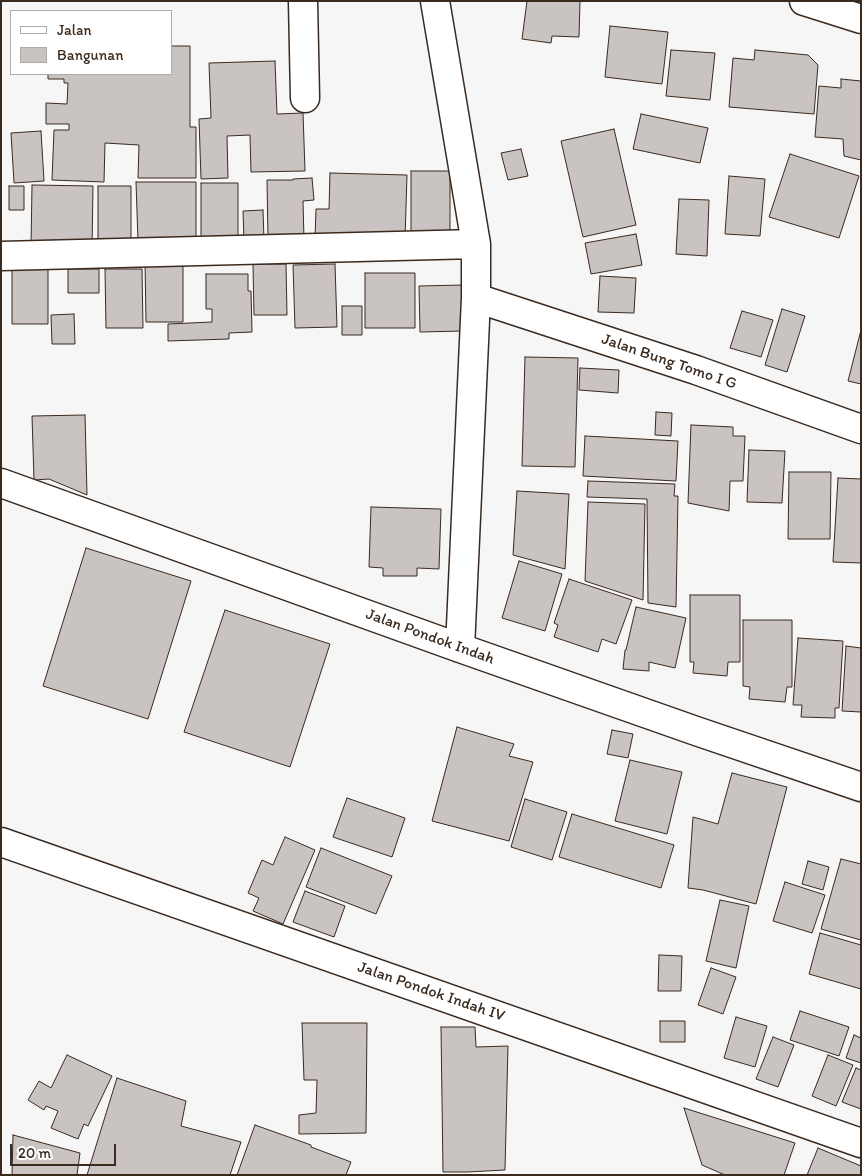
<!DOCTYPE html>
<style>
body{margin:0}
#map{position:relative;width:862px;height:1176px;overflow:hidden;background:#f7f6f6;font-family:Itim,sans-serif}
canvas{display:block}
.frame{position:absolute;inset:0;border:2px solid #3b2a1e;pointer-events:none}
.legend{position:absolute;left:10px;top:10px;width:162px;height:65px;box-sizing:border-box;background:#fff;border:1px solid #b1aaa5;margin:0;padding:6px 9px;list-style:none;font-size:15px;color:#3b2a1e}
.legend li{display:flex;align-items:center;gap:10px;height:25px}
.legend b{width:25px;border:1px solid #b1aaa5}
.scale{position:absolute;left:10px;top:1144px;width:106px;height:22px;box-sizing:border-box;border:2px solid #3b2a1e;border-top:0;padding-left:6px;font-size:15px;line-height:18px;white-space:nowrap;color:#3b2a1e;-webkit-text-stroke:4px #fff;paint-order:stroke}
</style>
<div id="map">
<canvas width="862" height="1176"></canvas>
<div class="frame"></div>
<ul class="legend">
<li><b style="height:6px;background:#fff"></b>Jalan</li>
<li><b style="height:14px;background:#c9c3c1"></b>Bangunan</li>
</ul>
<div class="scale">20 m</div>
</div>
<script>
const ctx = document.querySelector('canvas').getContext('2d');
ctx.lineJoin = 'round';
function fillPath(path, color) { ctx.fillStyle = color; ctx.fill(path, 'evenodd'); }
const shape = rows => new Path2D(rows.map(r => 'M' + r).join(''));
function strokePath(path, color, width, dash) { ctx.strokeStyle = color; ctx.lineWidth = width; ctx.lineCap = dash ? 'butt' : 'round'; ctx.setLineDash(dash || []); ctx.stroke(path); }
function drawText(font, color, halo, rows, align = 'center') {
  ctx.font = font + ' Itim,sans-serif'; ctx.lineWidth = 4; ctx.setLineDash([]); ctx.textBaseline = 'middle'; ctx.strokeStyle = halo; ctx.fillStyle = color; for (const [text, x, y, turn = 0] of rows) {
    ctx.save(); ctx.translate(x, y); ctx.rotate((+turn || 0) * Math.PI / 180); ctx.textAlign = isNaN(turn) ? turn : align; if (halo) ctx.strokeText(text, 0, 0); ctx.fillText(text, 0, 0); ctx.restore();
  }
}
const building = shape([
 [527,1,580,1,579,37,552,36,551,43,522,39,527,1],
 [610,26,668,32,662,84,605,77,610,26],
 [171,46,190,46,190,127,196,127,196,178,138,178,139,145,105,143,104,182,52,180,54,130,69,130,69,124,46,124,46,103,67,104,68,83,64,83,64,79,48,79,48,74,171,74,171,46],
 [671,50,715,53,710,100,666,96,671,50],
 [755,50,808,55,818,65,814,114,729,107,733,58,754,60,755,50],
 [275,61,277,114,303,113,305,171,251,172,250,135,227,136,228,178,201,179,199,119,211,118,209,63,275,61],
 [841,79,861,81,861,160,844,156,843,139,815,137,819,86,841,88,841,79],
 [641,114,708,128,700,163,633,149,641,114],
 [614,129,636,225,583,237,561,141,614,129],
 [41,131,44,181,14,183,11,133,41,131],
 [521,149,528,176,508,180,501,153,521,149],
 [790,154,859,176,839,238,769,217,790,154],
 [411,171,450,171,450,235,411,235,411,171],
 [330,173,407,175,405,239,315,238,316,209,329,209,330,173],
 [729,176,765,179,760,236,725,234,729,176],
 [312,178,314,200,303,201,304,240,268,240,267,180,293,180,293,179,312,178],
 [136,182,196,182,196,240,138,241,136,182],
 [201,183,238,183,238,242,201,242,201,183],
 [32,185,93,186,92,250,31,248,32,185],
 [9,186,24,186,24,210,9,210,9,186],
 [98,186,131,186,131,248,98,248,98,186],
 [679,199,709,200,707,256,676,254,679,199],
 [263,210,264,240,244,241,243,211,263,210],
 [636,234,642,265,591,274,585,243,636,234],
 [145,261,183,261,183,322,146,322,145,261],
 [253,264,286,264,287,315,254,315,253,264],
 [335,264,337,327,295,328,293,265,335,264],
 [12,267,48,267,48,324,12,324,12,267],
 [68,269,99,269,99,293,68,293,68,269],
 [105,269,142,269,143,328,106,328,105,269],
 [365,273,415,273,415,328,365,328,365,273],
 [206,274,248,274,248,291,251,291,252,332,229,333,229,339,168,341,168,324,212,322,212,309,206,309,206,274],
 [600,276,636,278,634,313,598,312,600,276],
 [463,285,463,331,420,332,419,286,463,285],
 [342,306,362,306,362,335,342,335,342,306],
 [782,309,805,316,787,372,765,365,782,309],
 [742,311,773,320,761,357,730,348,742,311],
 [74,314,75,344,52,344,51,315,74,314],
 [861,330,861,384,848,381,861,330],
 [525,357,578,358,575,467,522,466,525,357],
 [580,368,619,370,618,393,579,390,580,368],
 [656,412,672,413,671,436,655,435,656,412],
 [85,415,87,495,49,479,34,480,32,416,85,415],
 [691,425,733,427,733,436,745,436,743,481,730,481,729,511,688,503,691,425],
 [585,436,678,441,676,481,583,476,585,436],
 [749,450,785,451,782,503,747,502,749,450],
 [789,472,831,472,830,539,788,539,789,472],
 [838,478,861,479,861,563,833,562,838,478],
 [588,481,675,484,674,496,678,496,676,607,648,603,647,499,587,497,588,481],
 [517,491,569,494,565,569,513,555,517,491],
 [588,502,645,504,643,600,585,581,588,502],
 [371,507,441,509,439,569,417,568,417,576,383,576,383,568,369,567,371,507],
 [86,548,191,581,148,719,43,686,86,548],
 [519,561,562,574,545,631,502,618,519,561],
 [569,579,632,600,616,644,602,639,598,652,554,637,558,625,554,623,569,579],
 [690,595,740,595,740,662,728,662,727,676,693,673,694,662,690,662,690,595],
 [636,607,686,618,675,668,649,662,649,671,623,669,625,650,626,650,636,607],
 [225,610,330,644,290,767,184,732,225,610],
 [743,620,792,620,792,687,787,687,785,702,749,699,750,687,743,686,743,620],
 [798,638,843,641,839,708,835,708,835,718,801,717,802,705,793,705,798,638],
 [846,646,861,648,861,712,842,711,846,646],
 [457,727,514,744,509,756,533,762,509,841,432,821,457,727],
 [612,730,633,734,628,758,607,754,612,730],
 [630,760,682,772,667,834,615,821,630,760],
 [732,773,787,787,756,904,703,890,688,888,693,817,718,824,732,773],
 [347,798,405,818,392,857,333,837,347,798],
 [525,799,567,812,552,860,511,847,525,799],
 [572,814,674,845,661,888,559,857,572,814],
 [285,837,315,850,283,924,253,911,259,898,248,893,262,860,273,865,285,837],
 [321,848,392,876,376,914,306,887,321,848],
 [841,859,861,864,861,940,821,929,841,859],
 [808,861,829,867,823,890,802,884,808,861],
 [785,882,825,895,812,933,773,921,785,882],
 [305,891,345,906,334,937,293,922,305,891],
 [720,900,749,906,736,968,706,961,720,900],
 [820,933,861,945,861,989,809,974,820,933],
 [659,955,682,956,681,991,658,991,659,955],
 [711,968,736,977,723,1014,698,1005,711,968],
 [800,1011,849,1027,839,1056,790,1040,800,1011],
 [736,1017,767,1026,755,1067,724,1058,736,1017],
 [660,1021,685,1021,685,1042,660,1042,660,1021],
 [302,1023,367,1023,366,1133,299,1134,299,1115,316,1113,317,1080,304,1080,302,1023],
 [441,1027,475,1027,476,1047,508,1046,505,1170,467,1172,443,1172,441,1027],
 [854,1035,861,1038,861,1063,846,1058,854,1035],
 [773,1037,794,1045,778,1087,756,1079,773,1037],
 [67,1055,112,1076,88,1126,84,1124,78,1139,51,1128,58,1111,46,1106,44,1110,28,1100,39,1081,51,1088,67,1055],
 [828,1055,853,1065,836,1106,812,1096,828,1055],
 [856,1068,861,1070,861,1109,842,1102,856,1068],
 [117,1078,186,1101,181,1126,241,1142,230,1175,87,1175,117,1078],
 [684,1108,795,1143,784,1175,725,1175,702,1165,684,1108],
 [255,1125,311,1145,311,1147,351,1162,346,1175,237,1175,255,1125],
 [13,1135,80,1153,77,1175,12,1175,13,1135],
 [818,1148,861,1166,861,1175,807,1175,818,1148]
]);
fillPath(building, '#c9c3c1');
strokePath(building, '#3b2a1e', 1);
const minor = shape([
 [303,1,305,98],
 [435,1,476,244,476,298,460,648],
 [804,1,861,19],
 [1,256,476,244],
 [476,298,696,370,861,429],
 [1,483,460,648,696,731,861,787],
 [1,842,861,1143]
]);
strokePath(minor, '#3b2a1e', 31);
strokePath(minor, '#fff', 28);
drawText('16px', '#3b2a1e', '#fff', [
 ["Jalan Bung Tomo I G",669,362,19],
 ["Jalan Pondok Indah",430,637,20],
 ["Jalan Pondok Indah IV",431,992,19]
]);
</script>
